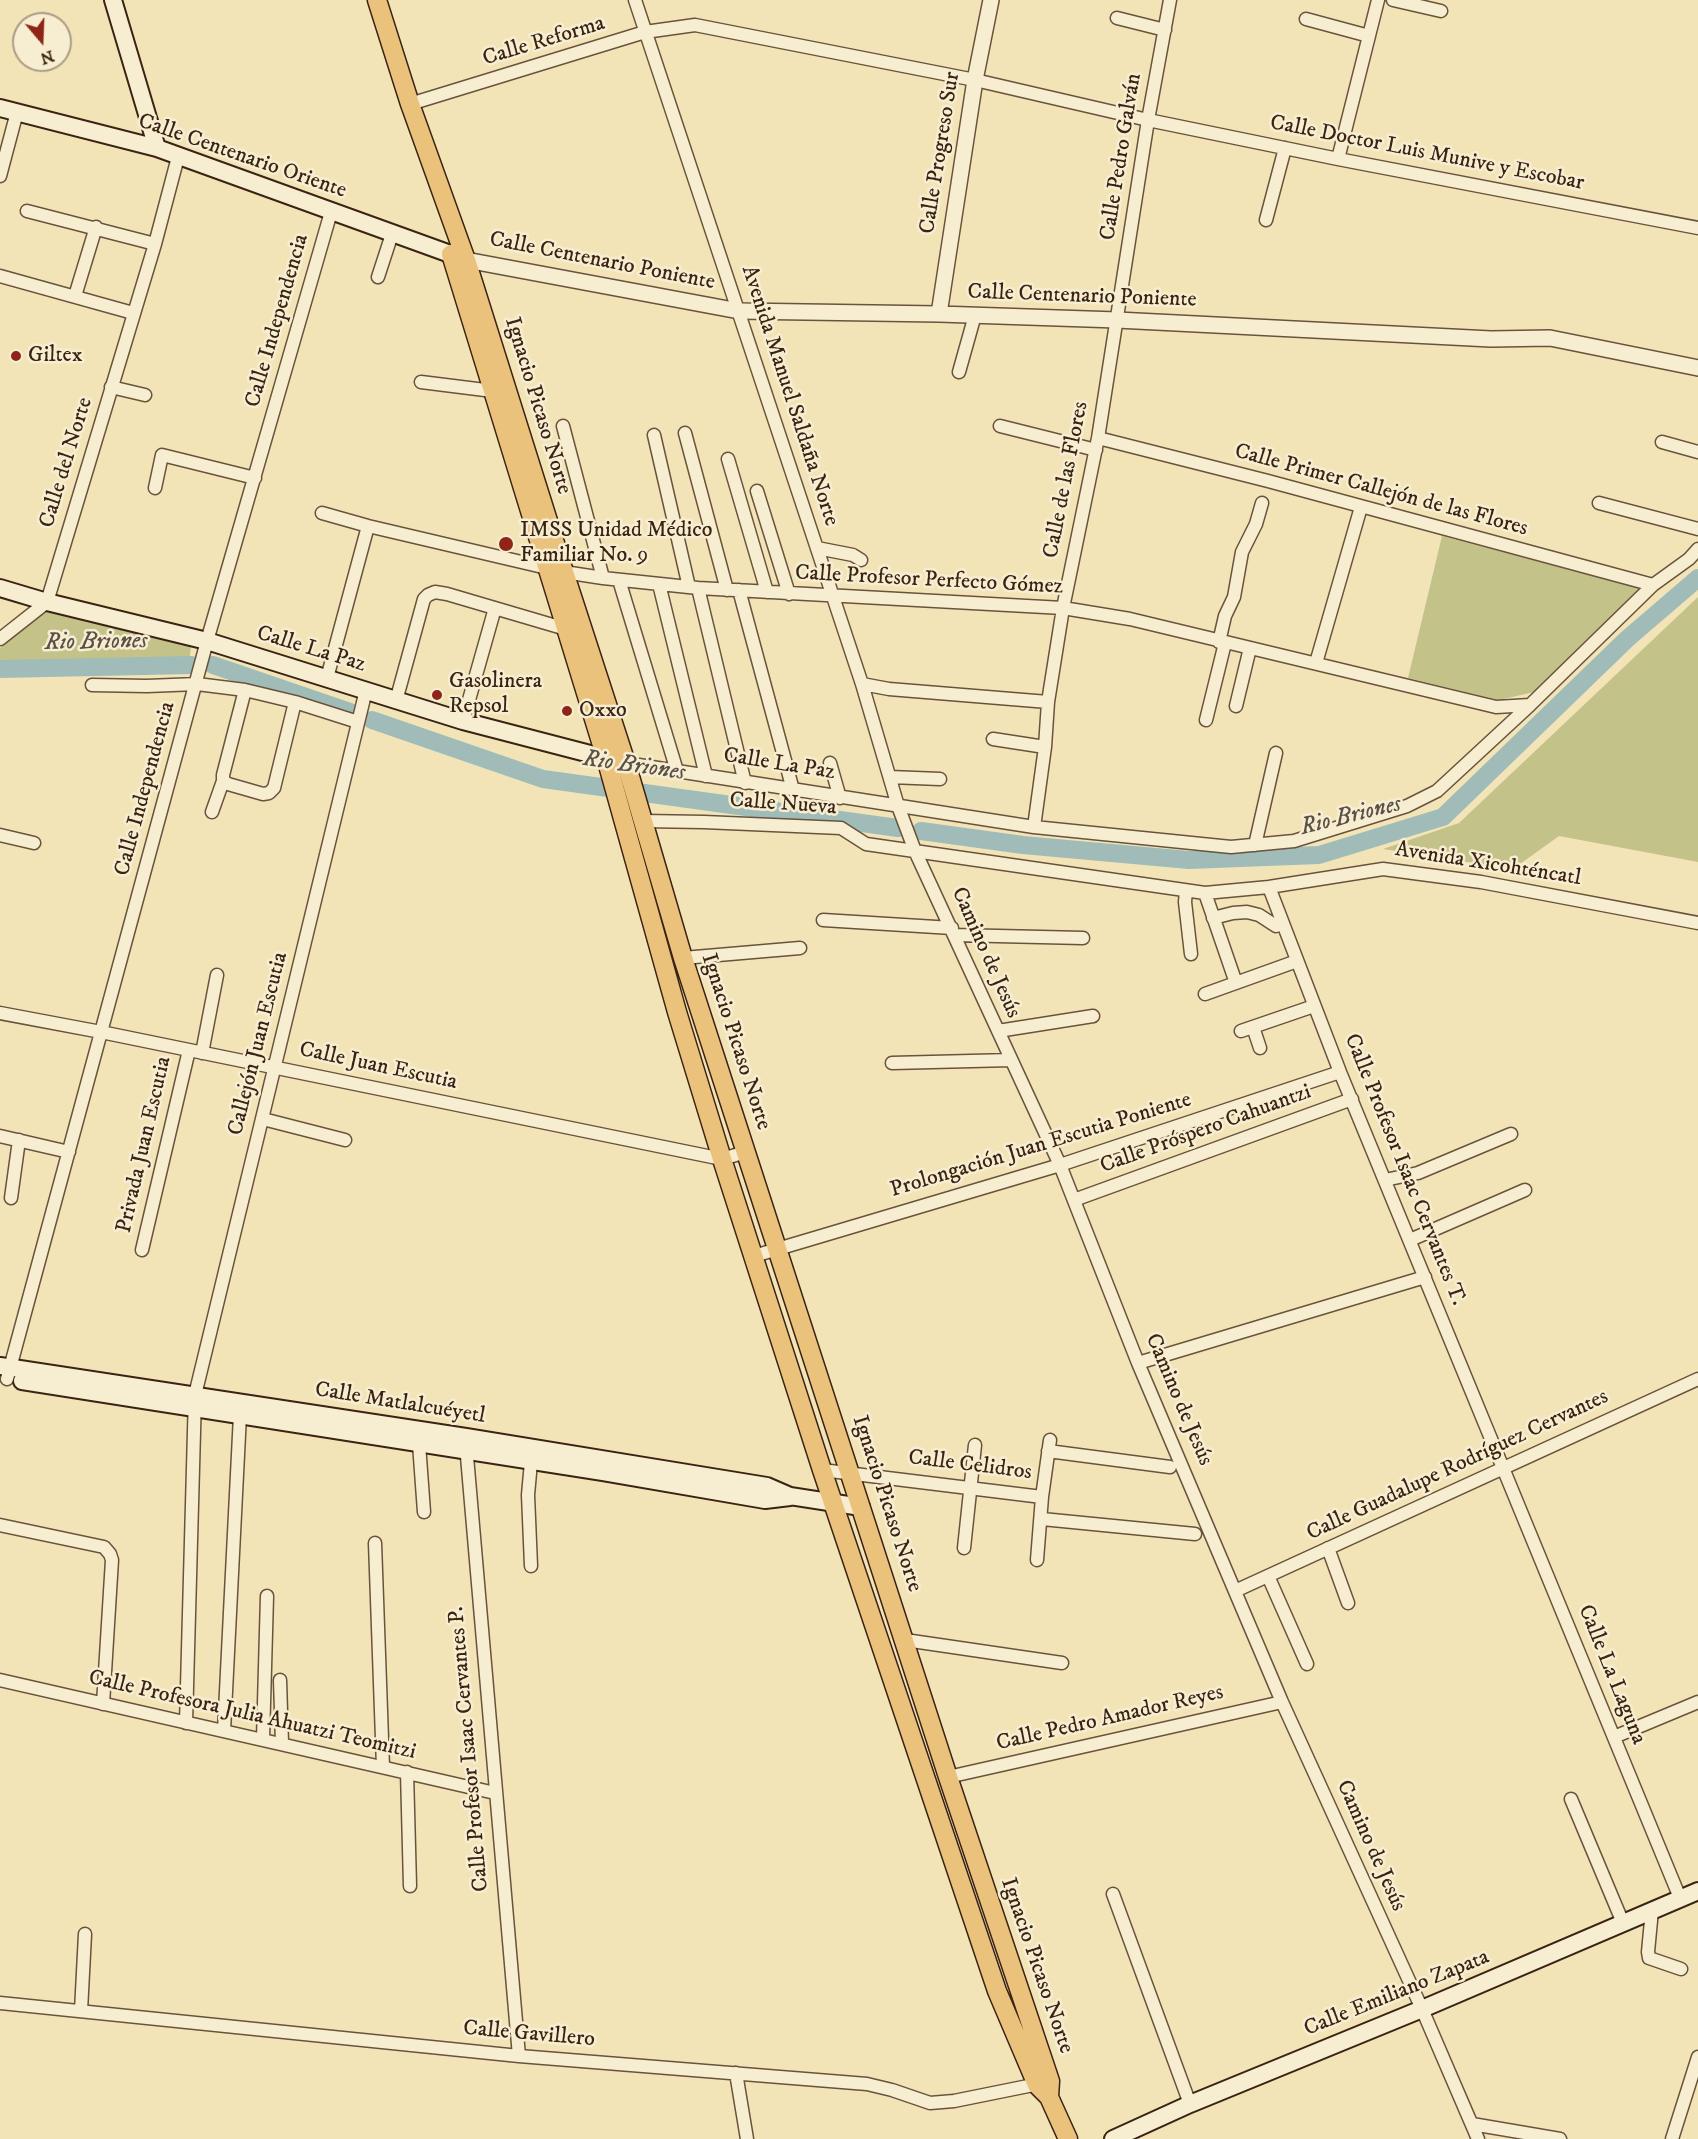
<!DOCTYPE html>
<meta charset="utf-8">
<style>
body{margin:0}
#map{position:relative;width:1698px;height:2139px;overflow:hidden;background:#f3e4b8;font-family:"IM FELL DW Pica",serif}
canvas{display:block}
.north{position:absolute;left:12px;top:12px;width:60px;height:60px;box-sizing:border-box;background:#f7edd1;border:2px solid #ac9c85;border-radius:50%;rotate:161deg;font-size:16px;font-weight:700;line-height:24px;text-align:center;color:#3b2314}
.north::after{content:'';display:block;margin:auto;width:21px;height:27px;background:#8f2418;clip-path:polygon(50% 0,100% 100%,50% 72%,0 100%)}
</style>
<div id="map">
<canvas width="1698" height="2139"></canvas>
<div class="north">N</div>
</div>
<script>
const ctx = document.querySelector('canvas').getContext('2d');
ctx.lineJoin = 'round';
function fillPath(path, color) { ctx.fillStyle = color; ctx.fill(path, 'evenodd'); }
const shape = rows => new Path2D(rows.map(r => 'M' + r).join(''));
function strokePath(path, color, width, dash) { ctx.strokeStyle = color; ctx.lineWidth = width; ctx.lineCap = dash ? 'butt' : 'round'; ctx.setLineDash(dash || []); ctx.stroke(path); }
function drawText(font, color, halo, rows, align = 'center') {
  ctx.font = font + ' "IM FELL DW Pica",serif'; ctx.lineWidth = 5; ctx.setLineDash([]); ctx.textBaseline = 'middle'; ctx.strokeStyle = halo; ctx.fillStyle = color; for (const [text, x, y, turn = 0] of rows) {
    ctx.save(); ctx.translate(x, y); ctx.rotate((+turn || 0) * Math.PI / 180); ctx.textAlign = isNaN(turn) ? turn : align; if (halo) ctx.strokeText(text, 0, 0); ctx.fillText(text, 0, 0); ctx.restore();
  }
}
fillPath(shape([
 [1442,536,1642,589,1534,692,1499,700,1408,678],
 [1698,597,1698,862,1559,836,1513,869,1383,849,1459,823],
 [49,609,191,646,189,665,0,669,0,648]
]), '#c3c289');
strokePath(shape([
 [213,665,350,712],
 [0,669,192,665],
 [372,720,543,779,898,828],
 [921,831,1023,845,1189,860,1319,855,1443,817,1627,639,1698,578]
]), '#a0bcb9', 18);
const minor = shape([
 [635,0,862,684,898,806,915,851,1060,1165,1138,1363,1282,1702,1422,2009,1478,2139],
 [1393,0,1441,11],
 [1117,18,1165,30],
 [1306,19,1369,36],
 [410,104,645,32,695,25,975,80,1148,120,1338,159,1698,228],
 [1338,159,1378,0],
 [0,176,17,112],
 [27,211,155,244],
 [1266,220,1285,148],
 [0,276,133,313],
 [378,277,392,234],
 [75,296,96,227],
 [959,372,975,315],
 [421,382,493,391],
 [111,387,145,395],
 [563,426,603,578],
 [1000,426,1096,450],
 [685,433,727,590],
 [654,435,689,587],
 [1098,438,1268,481,1653,585],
 [1662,442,1698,452],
 [728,459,767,592],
 [155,488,162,455,255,478],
 [757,491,789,594],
 [1599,503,1698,529],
 [322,513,368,526,564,572,603,578,698,588,1063,608,1130,619,1496,707,1530,705],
 [817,548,853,555,861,560],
 [619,580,677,771],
 [659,584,706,776],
 [698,588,745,783],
 [739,590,793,790],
 [0,639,47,602,155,244,178,157],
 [1219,642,1225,616,1234,597,1242,552,1256,524,1262,503],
 [1316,663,1361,507],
 [327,678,368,526],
 [862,684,889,689,1048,702],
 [92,685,147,686,197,684,245,690,295,702,358,722],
 [396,701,424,599,428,595,435,592,447,594,566,629],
 [1236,706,1250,648],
 [1206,720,1225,643],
 [463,721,495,608],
 [993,739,1045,747],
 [626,763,1034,827,1231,847,1294,841,1407,806,1437,791,1530,705,1653,585,1689,559,1698,549],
 [830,763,840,798],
 [890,777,940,779],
 [223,781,228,784,263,794,269,793,274,788,295,702],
 [212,812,223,781,223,775,245,690],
 [643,821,704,822,841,828,866,844,1205,893,1269,887,1383,869,1481,882,1698,923],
 [1034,827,1045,747,1048,702,1063,608,1098,438,1148,120,1170,0],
 [0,835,34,843],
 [1255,845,1276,753],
 [1269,887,1340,1072,1680,1898],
 [1186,891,1185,902,1191,954],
 [1205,893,1236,983],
 [1213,918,1233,913,1247,912,1259,915,1276,926,1282,924],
 [823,920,952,928],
 [955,935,1083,938],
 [683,958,800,948],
 [1205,994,1297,961],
 [0,1013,101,1032,722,1159,746,1152],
 [1253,1027,1260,1048],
 [998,1031,1093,1016],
 [1241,1031,1314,1006],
 [202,1053,217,975],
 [892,1063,1011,1060],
 [263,1119,345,1140],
 [0,1136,69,1152],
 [1385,1180,1418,1173,1511,1134],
 [11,1198,19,1140],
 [1074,1200,1352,1099],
 [1410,1240,1525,1190],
 [142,1250,189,1050],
 [754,1256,1060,1165,1340,1072],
 [1138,1363,1425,1277],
 [7,1379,207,641,331,212],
 [419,1444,424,1512],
 [466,1445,519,2056],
 [1048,1451,1170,1467],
 [531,1462,528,1495,531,1566],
 [822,1470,1042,1497],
 [1042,1519,1195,1534],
 [0,1525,104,1547,110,1554,112,1560,103,1704],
 [375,1543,383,1767],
 [964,1548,975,1445],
 [1328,1548,1348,1603],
 [1037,1560,1042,1497,1050,1440],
 [1268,1576,1307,1664],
 [1235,1591,1698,1379],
 [905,1640,1062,1663],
 [0,1680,495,1793],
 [280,1680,282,1743],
 [186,1723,195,1395,366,690],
 [224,1731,240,1415],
 [1614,1737,1698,1702],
 [263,1739,267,1596],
 [407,1772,410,1886],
 [948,1777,1282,1702],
 [1571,1799,1623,1923],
 [1113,1894,1190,2104],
 [1652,1910,1648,1952,1649,1958,1681,1969],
 [0,2003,519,2056,867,2084,892,2090,930,2103,954,2101,1043,2083],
 [81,2011,85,1934],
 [736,2073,747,2139],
 [1472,2124,1560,2139],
 [1672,2139,1698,2057]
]);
const tertiary = shape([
 [466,260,739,311,939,314,1117,320,1491,339,1550,338,1698,368],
 [939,314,975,80,991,0]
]);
const secondary = shape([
 [113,0,157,148],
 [0,108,157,148,464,259],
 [0,588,47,602,207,641,463,721,617,761],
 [0,1366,466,1437,767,1486,790,1496,861,1507],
 [22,1381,603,1472,765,1500,790,1497],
 [1113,2139,1190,2104,1422,2009,1698,1891]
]);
const primary = shape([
 [377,0,410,104,466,260,564,572,626,763,683,958,948,1777,1050,2081,1049,2097],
 [451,254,606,758,677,1012,722,1159,822,1470,997,1991,1037,2085,1049,2097,1068,2139]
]);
strokePath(minor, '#69533d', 15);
strokePath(tertiary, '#69533d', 18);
strokePath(secondary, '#3b2314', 20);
strokePath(primary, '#3b2314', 21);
strokePath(minor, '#f7edd1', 12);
strokePath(tertiary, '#f7edd1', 15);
strokePath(secondary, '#f7edd1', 16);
strokePath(primary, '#eac27c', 18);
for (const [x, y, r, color] of [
 [16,356,6,"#8f2418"],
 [506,544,8,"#8f2418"],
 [437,695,6,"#8f2418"],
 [567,711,6,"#8f2418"]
]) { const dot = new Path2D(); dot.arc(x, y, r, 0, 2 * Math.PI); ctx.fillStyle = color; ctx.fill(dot); strokePath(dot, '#f7edd1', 2); }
drawText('22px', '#3b2314', '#f7edd1', [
 ["Calle Reforma",544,42,-17],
 ["Calle Progreso Sur",941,153,-81],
 ["Calle Doctor Luis Munive y Escobar",1427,154,11],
 ["Calle Centenario Oriente",242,157,19],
 ["Calle Pedro Galván",1122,157,-81],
 ["Calle Centenario Poniente",602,262,11],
 ["Calle Centenario Poniente",1082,297,2],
 ["Calle Independencia",278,321,-74],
 ["Avenida Manuel Saldaña Norte",789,396,72],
 ["Ignacio Picaso Norte",537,406,73],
 ["Calle del Norte",67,463,-73],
 ["Calle de las Flores",1067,480,-79],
 ["Calle Primer Callejón de las Flores",1381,491,15],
 ["Calle Profesor Perfecto Gómez",929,581,3],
 ["Calle La Paz",311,650,17],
 ["Calle La Paz",779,765,9],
 ["Calle Independencia",146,789,-75],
 ["Calle Nueva",783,805,4],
 ["Avenida Xicohténcatl",1488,865,9],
 ["Camino de Jesús",985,953,66],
 ["Ignacio Picaso Norte",735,1042,72],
 ["Callejón Juan Escutia",259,1044,-76],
 ["Calle Juan Escutia",378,1067,12],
 ["Calle Próspero Cahuantzi",1206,1130,-20],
 ["Privada Juan Escutia",145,1145,-77],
 ["Prolongación Juan Escutia Poniente",1041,1146,-17],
 ["Calle Profesor Isaac Cervantes T.",1404,1170,68],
 ["Camino de Jesús",1178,1400,67],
 ["Calle Matlalcuéyetl",400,1404,9],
 ["Calle Celidros",970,1466,7],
 ["Calle Guadalupe Rodríguez Cervantes",1458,1466,-25],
 ["Ignacio Picaso Norte",886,1504,72],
 ["Calle La Laguna",1611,1675,68],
 ["Calle Profesora Julia Ahuatzi Teomitzi",252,1716,13],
 ["Calle Pedro Amador Reyes",1110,1719,-13],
 ["Calle Profesor Isaac Cervantes P.",470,1749,-95],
 ["Camino de Jesús",1370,1846,66],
 ["Ignacio Picaso Norte",1036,1966,71],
 ["Calle Emiliano Zapata",1397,1994,-22],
 ["Calle Gavillero",529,2035,5]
]);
drawText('22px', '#3b2314', '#f7edd1', [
 ["Giltex",28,356],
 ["IMSS Unidad Médico",520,531],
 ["Familiar No. 9",520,556],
 ["Gasolinera",449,682],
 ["Repsol",449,707],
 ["Oxxo",579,711]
], 'left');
drawText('italic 24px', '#595146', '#f7edd1', [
 ["Rio Briones",96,643,-1],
 ["Rio Briones",634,767,8],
 ["Rio Briones",1351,817,-14]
]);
</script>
